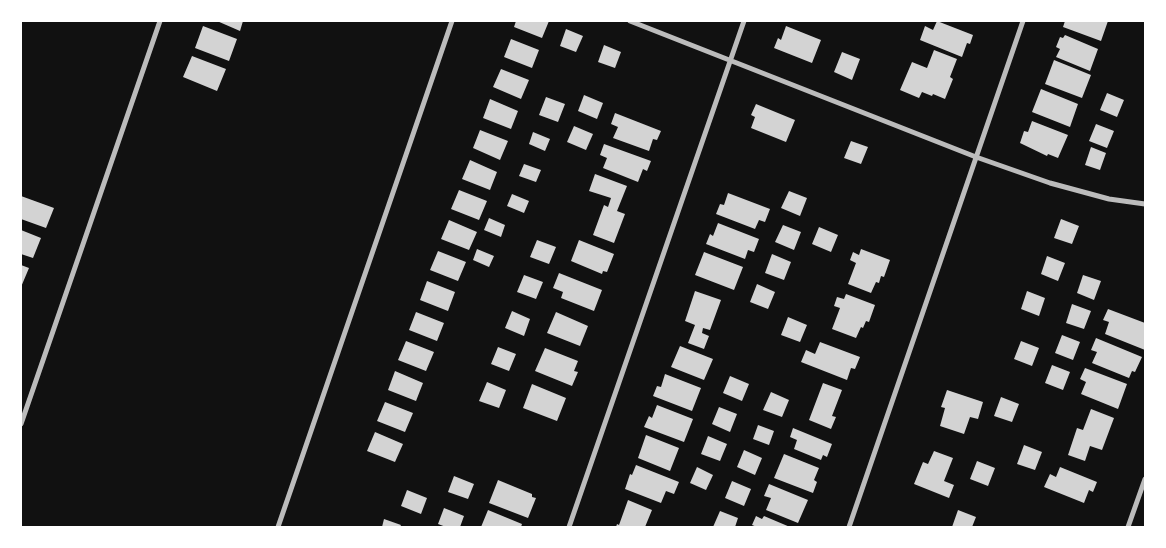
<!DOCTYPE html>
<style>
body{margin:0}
#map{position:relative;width:1166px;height:548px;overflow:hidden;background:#111;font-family:Ubuntu,sans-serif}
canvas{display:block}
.frame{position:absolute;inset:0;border:22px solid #fff;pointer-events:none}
</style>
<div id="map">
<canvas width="1166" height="548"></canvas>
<div class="frame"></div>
</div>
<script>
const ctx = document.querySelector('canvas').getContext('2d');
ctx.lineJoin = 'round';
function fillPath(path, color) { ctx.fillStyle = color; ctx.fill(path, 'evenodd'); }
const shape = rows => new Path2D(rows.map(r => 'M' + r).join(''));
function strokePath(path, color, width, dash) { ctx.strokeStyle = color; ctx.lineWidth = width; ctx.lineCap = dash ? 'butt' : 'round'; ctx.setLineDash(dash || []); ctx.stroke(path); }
fillPath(shape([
 [217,21,243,21,240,31],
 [516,21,549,21,542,38,514,27],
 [937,21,973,35,970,44,967,43,962,57,920,40,925,26,933,30],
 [1065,21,1108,21,1101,41,1063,27],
 [203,26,237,39,229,61,195,48],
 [786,26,821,40,812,63,774,48,778,38,781,40],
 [566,29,583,36,576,52,560,46],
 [1065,35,1098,49,1090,71,1056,57,1060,49,1056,47,1060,37,1063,38],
 [511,39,539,50,532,68,504,57],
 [604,45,621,52,615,68,598,62],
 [934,50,957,59,950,77,953,79,945,99,933,94,932,96,922,92,919,98,900,90,912,62,927,68],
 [842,52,860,59,852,80,834,72],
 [192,56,226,69,217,91,183,77],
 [1054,60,1091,75,1082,98,1045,84],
 [501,69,529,80,521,99,493,87],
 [1041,89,1078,104,1070,127,1032,112],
 [1107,93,1124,100,1117,117,1100,110],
 [584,95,603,103,597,119,578,111],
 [546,97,565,104,558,122,539,115],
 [490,99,518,111,511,129,483,118],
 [756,104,795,120,786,142,751,128,755,117,751,115],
 [615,113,661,131,657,140,653,139,649,151,613,138,618,127,611,124],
 [1032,121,1068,135,1058,158,1048,154,1047,156,1020,143,1024,131,1028,132],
 [1096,124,1114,131,1107,148,1089,141],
 [574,126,593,134,586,150,567,142],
 [480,130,508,141,500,160,473,148],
 [533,132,550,139,545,151,529,144],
 [851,141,868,147,861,164,844,158],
 [604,144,651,161,647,171,643,169,638,182,603,168,607,158,600,155],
 [1091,147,1106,153,1100,170,1085,165],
 [470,160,497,172,490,190,462,179],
 [524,164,541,170,536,182,519,176],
 [595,174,627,186,617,211,625,214,614,243,593,235,604,205,608,207,611,198,589,191],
 [459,190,487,201,479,220,451,209],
 [789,191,807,198,800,216,781,208],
 [728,193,770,209,765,222,759,220,755,229,716,214,720,204,724,205],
 [512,194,529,201,524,213,507,206],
 [21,196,54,208,46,228,21,219],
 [489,218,505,225,501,237,484,230],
 [1061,219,1079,226,1072,244,1054,238],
 [449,220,477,232,469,250,441,239],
 [718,223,759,239,754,252,748,250,745,259,706,244,710,234,713,236],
 [783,225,801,232,794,250,775,242],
 [819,227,838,235,831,252,812,244],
 [21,230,41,238,33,258,21,254],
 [537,240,556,247,549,264,530,257],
 [579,240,614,254,607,272,603,271,602,274,571,261],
 [477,249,494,256,489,267,473,260],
 [861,249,890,260,884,277,881,276,879,283,876,282,871,293,848,284,856,263,850,260,853,252,859,255],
 [438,251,466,262,458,281,430,270],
 [704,252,743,267,734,290,695,275],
 [772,254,791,262,784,280,765,273],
 [1047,256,1065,263,1058,281,1041,274],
 [21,265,29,268,21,287],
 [559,273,602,290,594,311,561,298,563,292,553,288],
 [524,275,543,282,536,299,517,292],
 [1083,275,1101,281,1094,300,1077,293],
 [427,281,455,292,448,311,420,300],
 [757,284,775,292,768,309,750,302],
 [695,291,721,300,710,330,703,328,702,333,709,336,704,349,688,343,695,325,685,321],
 [1027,291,1045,298,1039,316,1021,309],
 [846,294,875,305,869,322,866,321,863,328,861,327,856,338,832,329,840,308,834,306,837,297,844,299],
 [1072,304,1091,311,1084,329,1066,323],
 [1108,309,1145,323,1145,350,1105,334,1109,322,1103,320],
 [512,311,530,319,524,336,505,328],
 [416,312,444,323,437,341,409,330],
 [556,312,588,326,580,346,547,333],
 [788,317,807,325,800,342,781,335],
 [1062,335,1080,342,1073,360,1055,353],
 [1096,338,1142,357,1135,372,1132,371,1129,378,1092,363,1097,352,1091,350],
 [406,341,434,352,426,371,398,360],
 [1021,341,1039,348,1032,366,1014,359],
 [820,342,860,357,855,369,851,368,847,380,801,362,806,350,815,354],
 [680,346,713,359,704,380,671,367],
 [498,347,516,354,509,371,491,364],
 [545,348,578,361,574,371,578,372,572,386,535,371],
 [1052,365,1070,372,1063,390,1045,383],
 [1085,368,1127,384,1118,409,1081,394,1086,382,1080,379],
 [395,371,423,383,416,401,388,390],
 [665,374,701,388,692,411,653,396,657,386,661,387],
 [730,376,749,384,742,401,723,393],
 [487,382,506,390,499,408,479,401],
 [823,383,842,390,832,416,836,417,831,429,809,420],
 [532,384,566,398,557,421,523,408],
 [947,390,983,402,978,419,970,417,964,434,940,426,945,408,941,407],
 [771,392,789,400,782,417,763,410],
 [1001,397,1019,404,1012,422,994,416],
 [385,402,413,413,405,432,377,421],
 [657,405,693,419,684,442,644,427,649,416,652,418],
 [719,407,737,414,730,432,712,424],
 [1091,409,1114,418,1102,450,1090,446,1085,461,1068,455,1077,428,1083,430],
 [758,425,774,431,769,445,753,439],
 [793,428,832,444,827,457,823,455,821,460,794,449,797,440,790,437],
 [375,432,403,444,395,462,367,451],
 [646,435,679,448,670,471,638,458],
 [708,436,727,444,720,461,701,454],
 [1024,445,1042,452,1035,470,1017,464],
 [744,450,762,458,755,475,737,467],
 [934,451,953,458,944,481,954,485,949,498,914,484,923,462,928,464],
 [784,454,819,468,814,480,817,482,813,493,774,478],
 [977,461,995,468,988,486,970,479],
 [636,465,679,482,674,494,666,491,661,503,625,489,630,474,632,475],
 [697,467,713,475,706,490,690,483],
 [1060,467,1097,482,1093,492,1089,490,1084,503,1044,487,1050,474,1056,477],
 [454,476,474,484,468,499,448,492],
 [498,480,532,494,532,497,536,498,528,518,489,503],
 [732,481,751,489,744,506,725,498],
 [769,484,808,500,798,523,766,510,771,498,764,496],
 [407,490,427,498,421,514,401,506],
 [628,500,652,510,645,527,616,527,617,524,619,525],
 [444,508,464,516,460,527,446,527,438,524],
 [488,510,522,524,521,527,481,527],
 [958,510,976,517,972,527,952,527],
 [720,511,738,518,735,527,713,527],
 [756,516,762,519,764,516,790,527,757,527,752,525],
 [384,519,401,525,400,527,382,527]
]), '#d3d3d3');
strokePath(shape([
 [630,21,976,157,1050,183,1109,199,1145,204],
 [21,424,160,21],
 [278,527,452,21],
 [569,527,744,21],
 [849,527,1023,21],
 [1128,527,1145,479]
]), '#bcbcbc', 5);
</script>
